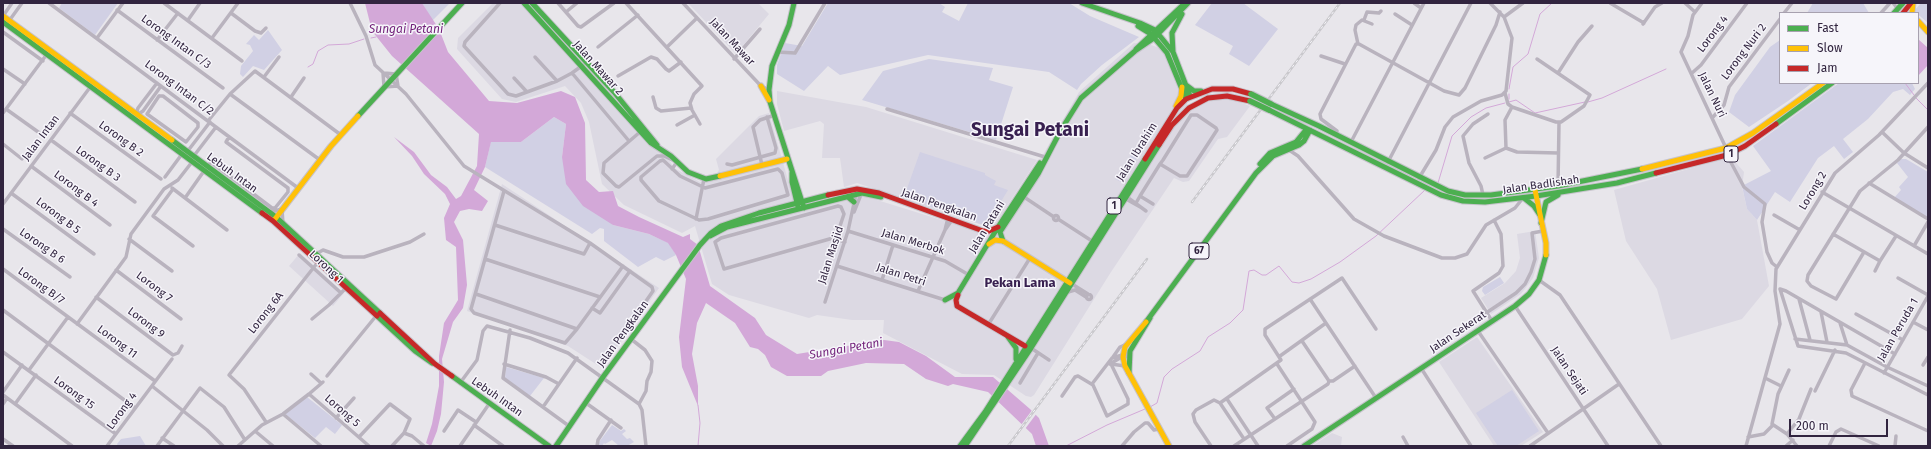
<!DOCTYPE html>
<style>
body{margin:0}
#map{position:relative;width:1931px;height:449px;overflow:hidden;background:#e8e6eb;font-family:"Fira Sans",sans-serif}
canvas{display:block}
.frame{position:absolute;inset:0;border:4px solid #31243f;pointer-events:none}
.legend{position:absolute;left:1779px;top:12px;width:140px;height:72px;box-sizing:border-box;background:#f6f5fa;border:1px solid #a7a1af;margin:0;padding:5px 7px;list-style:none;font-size:12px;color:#31243f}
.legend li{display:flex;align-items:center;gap:8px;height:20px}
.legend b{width:20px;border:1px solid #a7a1af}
.scale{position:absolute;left:1789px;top:419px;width:99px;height:18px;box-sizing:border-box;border:2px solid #31243f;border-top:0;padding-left:5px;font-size:12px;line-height:14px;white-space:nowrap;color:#31243f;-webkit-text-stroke:3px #f6f5fa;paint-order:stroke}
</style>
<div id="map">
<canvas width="1931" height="449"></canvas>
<div class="frame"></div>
<ul class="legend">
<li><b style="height:5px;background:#4caf50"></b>Fast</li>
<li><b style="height:5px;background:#ffc107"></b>Slow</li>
<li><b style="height:5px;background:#c62828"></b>Jam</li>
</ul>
<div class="scale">200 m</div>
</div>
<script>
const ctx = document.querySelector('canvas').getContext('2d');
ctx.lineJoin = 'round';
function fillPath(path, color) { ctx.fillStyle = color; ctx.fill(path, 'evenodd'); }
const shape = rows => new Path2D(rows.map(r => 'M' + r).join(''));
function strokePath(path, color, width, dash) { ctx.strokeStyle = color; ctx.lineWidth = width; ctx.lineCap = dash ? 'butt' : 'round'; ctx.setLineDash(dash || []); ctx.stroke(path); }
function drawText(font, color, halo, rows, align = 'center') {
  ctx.font = font + ' "Fira Sans",sans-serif'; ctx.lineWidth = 3; ctx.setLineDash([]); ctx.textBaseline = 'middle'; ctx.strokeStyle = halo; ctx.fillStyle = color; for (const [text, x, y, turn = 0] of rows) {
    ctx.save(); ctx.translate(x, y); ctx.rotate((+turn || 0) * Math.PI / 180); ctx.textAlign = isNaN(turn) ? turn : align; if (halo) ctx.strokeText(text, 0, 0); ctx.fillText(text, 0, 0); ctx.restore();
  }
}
fillPath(shape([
 [493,3,535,3,657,139,674,168,700,182,708,177,717,173,719,170,716,159,759,116,769,113,793,198,802,212,864,196,990,235,1044,153,1079,92,1134,43,1151,45,1162,49,1179,90,1191,110,1207,102,1221,99,1233,100,1250,106,1227,137,1218,139,1189,181,1183,182,1174,178,1111,272,1034,395,1031,397,1026,396,994,375,962,374,933,359,883,333,884,320,852,320,817,315,809,318,729,295,712,284,695,226,682,233,624,205,602,184,589,122,581,103,565,86,516,102,502,99,457,49,458,38],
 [688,3,758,3,769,14,736,54],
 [777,91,866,107,1037,160,994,226,988,227,857,183,844,187,840,158,822,158,824,124,820,121,784,131,777,104],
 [1731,157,1744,172,1742,187,1747,209,1757,220,1769,286,1742,319,1671,340,1657,289,1626,241,1614,190],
 [502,184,659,288,602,368,568,346,467,311],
 [1535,231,1539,258,1533,278,1521,294,1491,314,1481,298,1505,283,1516,271,1520,258,1517,234],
 [300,253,344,293,333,306,289,266],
 [1477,337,1543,432,1521,446,1494,446,1439,362],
 [1332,433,1342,437,1341,446,1312,446]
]), '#dcd9e3');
fillPath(shape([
 [62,3,118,3,95,35,59,8],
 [422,3,450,3,432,21],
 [828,3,939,3,945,7,942,12,959,21,968,3,1069,3,1090,16,1139,37,1102,65,1081,84,1077,90,1049,72,928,55,840,75,828,66,804,91,777,74,777,65,785,43,802,46],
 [1212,3,1243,3,1278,29,1249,66,1229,54,1233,46,1195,25],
 [1813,3,1863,3,1869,13,1807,13],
 [1921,3,1928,3,1928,23,1914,11],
 [268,30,282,50,264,70,253,66,243,77,240,74,241,66,253,51,250,45,246,44,254,35,259,40],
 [1780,40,1780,83,1812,83,1788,101,1749,127,1729,112,1735,95,1770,47],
 [929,59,993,68,989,80,1013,87,996,140,862,100,883,71],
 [1839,83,1912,83,1915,89,1910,95,1903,89,1893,92,1868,119,1843,139,1853,152,1844,159,1834,146,1818,158,1790,202,1775,192,1757,220,1747,209,1742,186,1771,171,1753,146],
 [554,117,566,124,562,157,613,225,649,234,669,243,676,255,664,261,656,257,638,267,604,241,604,229,600,228,592,234,485,167,491,141,521,142],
 [1138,145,1144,148,1121,182,1115,179],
 [920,152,985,173,985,175,996,181,994,185,1008,190,986,226,904,197],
 [1901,159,1906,159,1928,172,1928,218,1894,198,1901,190,1899,187,1908,177,1897,163],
 [1500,277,1504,283,1485,295,1482,291,1483,287],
 [506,367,544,378,530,396,505,378],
 [1512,390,1539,431,1516,446,1498,446,1476,413],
 [307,397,342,425,335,434,326,427,315,438,285,414],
 [612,425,621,431,624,429,626,431,622,434,627,439,630,438,634,442,627,446,619,446,612,440,605,444,604,443,602,446,598,446,599,442],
 [140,436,146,446,118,446,117,444,121,439]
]), '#d1d0e4');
fillPath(shape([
 [365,3,422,3,439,29,448,52,489,101,517,103,561,91,575,97,585,123,586,180,599,192,613,191,618,206,639,217,683,237,690,234,690,239,698,245,710,286,755,318,766,335,797,354,884,340,899,342,926,356,955,377,993,377,1030,409,1039,418,1049,446,1036,446,1032,434,988,392,953,384,948,386,926,379,904,364,866,363,828,371,821,376,787,376,771,367,765,355,758,349,750,347,735,323,706,303,697,323,692,354,698,386,698,406,682,367,679,337,686,279,676,255,668,243,649,234,613,225,583,206,566,184,562,157,566,124,554,117,521,142,491,142,485,167,474,190,488,201,482,211,469,209,460,211,454,222,463,240,467,285,463,308,453,322,442,359,444,382,441,414,437,431,431,446,426,443,432,424,439,386,439,356,444,323,458,300,456,247,446,240,444,218,450,204,445,194,424,174,412,156,394,137,414,152,431,175,447,187,456,199,461,196,477,166,479,134,392,56,372,31],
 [1918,39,1928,48,1928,65,1918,76]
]), '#d3a8d8');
fillPath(shape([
 [1033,409,1037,413,1025,429,1021,425]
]), '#e8e6eb');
strokePath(shape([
 [371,38,376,37],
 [308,67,313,64,318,51,328,45,349,44,364,39],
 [1905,83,1914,95],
 [1509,89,1513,67,1528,54,1540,14,1552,3],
 [1916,98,1928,110],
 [1509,99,1509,94],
 [1509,102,1516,100,1535,113,1585,102],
 [1588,102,1602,98,1666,69],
 [1438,183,1452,136,1471,117,1486,108,1505,103],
 [698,405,700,423,698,446],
 [1150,407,1157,403,1164,377,1172,369,1200,351,1208,337,1230,323,1243,310,1249,271,1254,270,1262,275,1266,275,1279,266,1292,282,1299,283,1311,279,1340,262,1376,236,1425,190],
 [1066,446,1107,425,1145,409]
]), '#d3a8d8', 1);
const fast = shape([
 [524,3,651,143,671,156,688,172,706,179,720,176],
 [532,3,614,92,657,145],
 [794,3,789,25,772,66,769,90,770,102,804,208],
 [1082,3,1140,23,1155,30,1173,52,1190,96],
 [1894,13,1903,3],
 [3,22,262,213],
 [1138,26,1151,34,1167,53,1186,99],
 [1136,49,1185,3],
 [1173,52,1172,33,1182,14],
 [1186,85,1194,91,1201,91],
 [1271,104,1319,126,1448,191,1465,195,1491,195,1558,186,1642,169],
 [1269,110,1441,195,1463,201,1485,202,1536,196,1617,183,1656,173],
 [358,116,462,3],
 [1776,124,1832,83],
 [172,140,276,217,380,313],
 [1260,164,1270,153,1296,142,1305,131],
 [792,173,792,182,798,207],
 [848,197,854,202],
 [1524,198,1534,206,1540,215],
 [1541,223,1546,202,1558,195],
 [710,236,727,227,862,193,881,197],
 [1003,241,1000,232,1038,174,1061,130,1081,98,1135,51,1154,38,1188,3],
 [945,300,958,293,998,227,1040,163],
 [377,316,415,351,432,363],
 [1146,322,1256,173,1273,156,1299,145,1304,141,1310,130],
 [1008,337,1016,348,1016,359],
 [1129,373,1130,351,1150,318],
 [452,376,549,446],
 [556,446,603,377,700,245,711,233,721,226,759,213,828,195],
 [960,446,985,412,1145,159],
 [965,446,1031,348,1159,145],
 [1304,446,1515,306,1529,294,1539,280,1546,255]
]);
const slow = shape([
 [1912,13,1913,3],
 [3,16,172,140],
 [1918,21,1928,32],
 [761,86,769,100],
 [1176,106,1181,96,1182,87],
 [1642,169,1726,148,1753,133,1823,83],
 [720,176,787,159],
 [1535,190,1546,243,1546,255],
 [275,219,331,146,358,116],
 [989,244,995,240,1003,241,1070,283],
 [1146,322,1125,347,1123,357,1125,366,1169,446]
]);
const jam = shape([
 [1903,13,1911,3],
 [1159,145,1172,125,1189,108,1208,98,1227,96,1250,101],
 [1145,159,1177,108,1186,99,1212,89,1233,89,1251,94],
 [1656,173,1727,155,1745,146,1776,124],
 [828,195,857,189,879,193,983,231,989,231,998,227],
 [262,213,273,221,377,316],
 [958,295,956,300,957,306,1025,346],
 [380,313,435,364,452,376]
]);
strokePath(fast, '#c6c3cb', 7);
strokePath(slow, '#c6c3cb', 7);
strokePath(jam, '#c6c3cb', 7);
strokePath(shape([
 [49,3,298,188],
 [164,3,242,61],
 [350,3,366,36,375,65,406,94,464,166,590,243,652,287,653,291,630,324],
 [500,3,465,42,464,46,508,94,516,96,557,81,572,73,583,65],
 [558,3,578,26,581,27,614,3],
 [626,3,702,86,694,94,690,103,692,110,700,124],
 [683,3,761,86,769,90],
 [1414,3,1421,8],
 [1610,3,1644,23],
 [1685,3,1695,12],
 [1702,3,1693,15,1688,36,1681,52,1726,148],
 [1893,3,1898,9],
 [117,10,223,88],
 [566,12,577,3],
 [231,13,255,31,261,33,266,28],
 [1784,13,1792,3],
 [1881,13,1890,3],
 [1395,14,1412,25],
 [3,16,12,3],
 [1504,17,1523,3],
 [188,20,200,3],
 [1364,20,1367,12,1379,13,1381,11],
 [9,21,22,3],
 [1643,24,1655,7,1662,3],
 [3,32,43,61],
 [97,38,123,3],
 [212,38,238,3],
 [157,40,178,13],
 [1358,44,1355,30,1356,25,1362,20,1372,24],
 [598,47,638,15],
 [667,47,697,18],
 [777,52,795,53,825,3],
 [1321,56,1345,64],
 [535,57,557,81],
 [734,59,760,29],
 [3,69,25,84],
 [383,73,384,87,398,86],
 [384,73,396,74,398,86],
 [572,73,629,141],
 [1558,73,1578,42,1592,26],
 [1692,73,1701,65,1747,3],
 [618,76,651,57,657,59,666,69,669,71,681,62],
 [264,77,279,57],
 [514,78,527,92],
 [1505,93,1508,104,1512,107,1556,122,1561,122,1584,106,1590,95,1537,59],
 [230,94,320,160],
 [159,96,163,96,198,123,198,127,186,142,147,114,159,96],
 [291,97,304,78],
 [653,97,656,108,661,111,691,108],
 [1512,107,1505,120,1506,148,1517,152,1558,153],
 [6,109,41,134],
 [887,109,1045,157],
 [3,113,47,54],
 [70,113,161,179],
 [136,115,138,108,157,83],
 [137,115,143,111,161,86],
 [1713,117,1724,105,1729,87,1780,19],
 [208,121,230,94,255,71,341,135],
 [677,125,695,115],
 [640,132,604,163,603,173,616,186,619,187,657,156,664,156,677,162,672,169],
 [1882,132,1904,153,1928,168],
 [1336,134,1337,131,1321,119,1320,114,1356,44,1359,44,1444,91,1459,95,1465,88,1496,25,1500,12],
 [51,140,135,202],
 [1351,142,1424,3],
 [3,144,22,159],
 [1289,150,1298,156,1354,219,1384,236,1442,258,1455,258,1467,254,1486,225,1515,208,1523,198],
 [187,152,210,122],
 [1727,155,1744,187,1765,204,1762,222,1767,252,1772,263,1777,267],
 [193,157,216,127],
 [1485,158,1506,148],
 [663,160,680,176,705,188,778,169,782,173,788,195,708,219,699,220,659,201,641,180,641,177,660,161,663,160],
 [1388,162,1471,3],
 [727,164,732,165,775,153,776,148,767,117],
 [762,165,753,127,760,120,775,115],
 [31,166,110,225],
 [207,167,211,162,272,208,275,208,288,192,288,188,226,142,229,137],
 [165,177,182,154],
 [1419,178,1436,150,1445,127,1453,117,1481,101,1502,95,1506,91,1512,38,1504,17,1490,3],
 [1869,183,1928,219],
 [1558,186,1559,123],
 [172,188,227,230],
 [173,189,153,216,193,246],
 [504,191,471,309,474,313,565,343,577,329,623,266],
 [1822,192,1928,254],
 [11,193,94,254],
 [1021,195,1054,217],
 [1483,195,1481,186,1469,163,1463,136,1473,124,1488,114],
 [1140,196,1153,204],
 [1127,197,1146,211],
 [185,198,204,171],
 [1126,199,1142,208],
 [1136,203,1140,196,1160,164,1163,160,1191,115,1197,115,1216,128,1217,130,1187,176,1180,176,1160,164],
 [3,204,91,86],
 [270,212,282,209,283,224],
 [854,212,862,192],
 [1774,215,1800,230],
 '1053.5 218a2.5 2.5 0 1 1 5 0a2.5 2.5 0 1 1-5 0Z',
 [696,219,704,179],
 [1058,219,1092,241],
 [495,225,584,254,590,243],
 [3,229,70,277],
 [945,230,948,218],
 [848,231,945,261,969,275],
 [1833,234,1880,261,1896,236],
 [836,238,844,214,841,207,838,206,721,238,715,242,724,269,833,238,845,242],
 [129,239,172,271],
 [1914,246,1928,222],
 [1864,252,1836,299,1811,286,1807,281,1808,275,1860,191,1898,160,1928,127],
 [316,254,323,250,343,257,364,257,410,242,424,234],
 [299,255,341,293],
 [485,259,600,297],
 [837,266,945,300],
 [3,269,155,381],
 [116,270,181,319],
 [1875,271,1880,261],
 [1898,278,1928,295],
 [882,280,893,245],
 [1539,280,1560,295,1661,446],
 [1072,284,1088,294],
 [1780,289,1798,346,1846,353,1928,395],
 [1780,289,1786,291,1895,354],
 [918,291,945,230,952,220],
 [1068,292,1075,290,1086,297],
 [476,294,577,329],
 '1086.5 297a2.5 2.5 0 1 1 5 0a2.5 2.5 0 1 1-5 0Z',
 [96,297,173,355,178,353,182,346],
 [1310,299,1376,398],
 [1799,299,1810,340],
 [825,302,848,231,856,194],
 [1515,306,1608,446],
 [592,308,600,313,630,271],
 [3,310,135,408],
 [1821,312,1827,342],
 [1486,313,1516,293,1525,284,1531,272,1535,259,1532,233,1543,231],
 [1856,314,1903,340],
 [312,319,329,305,346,288],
 [1492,321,1473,291,1499,273,1503,266,1501,234,1494,220],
 [1913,322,1928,330],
 [1840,323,1847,345],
 [77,324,126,257,131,234,164,189,178,180,192,162],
 [988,325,1030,258],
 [510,330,503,378,569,426],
 [1478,331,1548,433],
 [631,339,645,350,652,361,651,372,647,381,646,391,639,404],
 [1795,339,1847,345,1887,367,1928,386],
 [1302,341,1329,381],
 [1031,348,1049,360],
 [3,352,116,434],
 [1280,356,1326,323],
 [1113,357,1120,347,1127,344],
 [1865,363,1851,390,1852,396,1928,431],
 [504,364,546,377,559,384],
 [1110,364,1120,358,1129,356],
 [1111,364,1125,366],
 [1277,364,1315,422,1312,429,1287,446],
 [1923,365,1928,357],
 [1421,368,1471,446],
 [29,370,68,317],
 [1789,370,1778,394,1772,424,1787,434,1797,446],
 [1884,373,1928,296],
 [311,374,321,383],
 [327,376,376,316],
 [1765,378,1781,386],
 [460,383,477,360,483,331,487,326,530,338,568,353,639,404,642,410,646,446],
 [1020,383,1038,353],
 [1092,384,1112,358,1129,353],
 [152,386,207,430,223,446],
 [1815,391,1835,350],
 [3,392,22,365],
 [309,394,323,382],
 [3,395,72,446],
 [1062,396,1075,377,1078,376,1093,385,1107,416,1128,404,1128,399,1111,364],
 [1227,399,1258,446],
 [586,403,621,428],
 [1220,403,1281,360,1265,335,1265,329,1342,278,1376,329],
 [3,404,7,398],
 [15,404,36,375],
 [543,407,577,358],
 [283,414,321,446],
 [336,418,354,398],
 [1275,419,1267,408,1294,389],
 [266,422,244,389,229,375,318,262],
 [474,425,503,446],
 [255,431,273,446],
 [444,431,458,410,476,422],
 [404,433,412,436,424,446],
 [1787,434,1799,419,1811,389],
 [359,437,390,404,410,419,404,433],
 [1403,437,1408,446],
 [1748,437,1764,434,1773,425],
 [162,438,174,446],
 [3,439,13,446],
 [107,446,172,359],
 [157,446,200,388,224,407,245,440],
 [238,446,262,425,283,414,309,394,369,446],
 [392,446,404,433],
 [460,446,489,404],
 [597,446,598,440,611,420],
 [1122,446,1134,432,1145,423,1148,423,1154,430,1159,429],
 [1211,446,1195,422,1193,414,1196,410,1214,400,1220,403,1244,439],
 [1234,446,1328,384,1329,381,1333,381,1355,366],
 [1530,446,1619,384],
 [1746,446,1780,324,1775,291,1776,269,1835,173,1879,135,1928,83],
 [1786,446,1793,440],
 [1829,446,1836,432,1841,429,1879,446],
 [1895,446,1896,436]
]), '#b9b3be', 3.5);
strokePath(fast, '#4caf50', 5);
strokePath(slow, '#ffc107', 5);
strokePath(jam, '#c62828', 5);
const rail = shape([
 [1192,202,1340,3],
 [1008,446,1147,259]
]);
strokePath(rail, '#c9c8cc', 2.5);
strokePath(rail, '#f6f5fa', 1, [3]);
const fastBridge = shape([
 [1251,94,1271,104],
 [1250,101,1269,110]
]);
strokePath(fastBridge, '#c6c2ca', 8, []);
strokePath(fastBridge, '#4caf50', 5.5);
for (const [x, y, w] of [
 [1731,154,14],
 [1114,206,14],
 [1199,251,20]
]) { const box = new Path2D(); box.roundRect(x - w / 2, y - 8, w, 16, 3); ctx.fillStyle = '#f6f5fa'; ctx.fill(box); strokePath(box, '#31243f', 1); }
drawText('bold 10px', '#31243f', null, [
 ["1",1731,154],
 ["1",1114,206],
 ["67",1199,251]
]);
drawText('11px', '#31243f', '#f6f5fa', [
 ["Lorong 4",1713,34,-53],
 ["Lorong Intan C/3",176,42,36],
 ["Jalan Mawar",732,42,47],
 ["Lorong Nuri 2",1744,52,-53],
 ["Jalan Mawar 2",598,68,48],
 ["Lorong Intan C/2",179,88,37],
 ["Jalan Nuri",1712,95,64],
 ["Jalan Intan",41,138,-53],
 ["Lorong B 2",121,139,36],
 ["Jalan Ibrahim",1137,152,-58],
 ["Lorong B 3",98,164,36],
 ["Lebuh Intan",232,173,36],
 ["Jalan Badlishah",1541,185,-8],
 ["Lorong B 4",76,189,37],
 ["Lorong 2",1813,191,-59],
 ["Jalan Pengkalan",939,205,19],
 ["Lorong B 5",58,216,37],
 ["Jalan Patani",987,227,-59],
 ["Jalan Merbok",913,242,17],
 ["Lorong B 6",42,246,35],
 ["Jalan Masjid",831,255,-72],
 ["Lorong 1",326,267,43],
 ["Jalan Petri",901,275,18],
 ["Lorong B/7",41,286,36],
 ["Lorong 7",154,287,37],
 ["Lorong 6A",266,313,-52],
 ["Lorong 9",146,323,37],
 ["Jalan Peruda 1",1898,330,-60],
 ["Jalan Sekerat",1458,332,-34],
 ["Jalan Pengkalan",623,334,-54],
 ["Lorong 11",117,342,37],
 ["Jalan Sejati",1569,371,56],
 ["Lorong 15",74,393,36],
 ["Lebuh Intan",497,397,35],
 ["Lorong 4",122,411,-54],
 ["Lorong 5",342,411,41]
]);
drawText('italic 12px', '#711f79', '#f6f5fa', [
 ["Sungai Petani",406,30],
 ["Sungai Petani",846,349,-10]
]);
drawText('bold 13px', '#382050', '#f6f5fa', [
 ["Pekan Lama",1020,283]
]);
drawText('bold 19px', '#382050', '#f6f5fa', [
 ["Sungai Petani",1030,131]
]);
</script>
